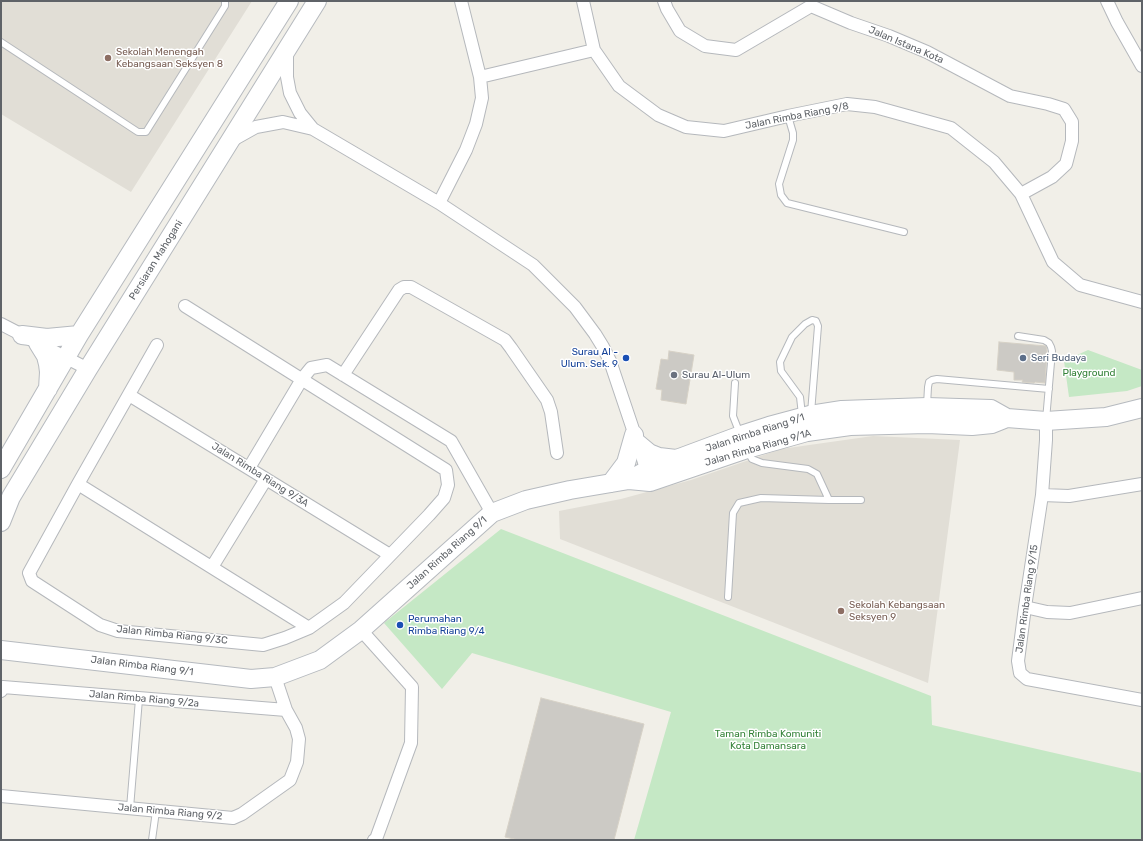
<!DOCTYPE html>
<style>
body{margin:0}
#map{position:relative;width:1143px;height:841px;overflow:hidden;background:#f1efe8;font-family:Rubik,sans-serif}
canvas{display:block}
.frame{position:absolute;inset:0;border:2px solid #5f6368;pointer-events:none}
</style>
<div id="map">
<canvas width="1143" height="841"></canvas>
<div class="frame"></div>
</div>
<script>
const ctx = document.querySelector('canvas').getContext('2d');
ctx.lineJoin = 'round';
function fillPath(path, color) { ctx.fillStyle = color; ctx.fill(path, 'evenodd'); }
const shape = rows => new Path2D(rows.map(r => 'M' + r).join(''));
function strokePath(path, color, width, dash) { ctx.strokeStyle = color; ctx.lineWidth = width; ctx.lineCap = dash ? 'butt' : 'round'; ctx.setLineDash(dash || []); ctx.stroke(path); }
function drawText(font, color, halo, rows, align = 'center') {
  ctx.font = font + ' Rubik,sans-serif'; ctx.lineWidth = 3; ctx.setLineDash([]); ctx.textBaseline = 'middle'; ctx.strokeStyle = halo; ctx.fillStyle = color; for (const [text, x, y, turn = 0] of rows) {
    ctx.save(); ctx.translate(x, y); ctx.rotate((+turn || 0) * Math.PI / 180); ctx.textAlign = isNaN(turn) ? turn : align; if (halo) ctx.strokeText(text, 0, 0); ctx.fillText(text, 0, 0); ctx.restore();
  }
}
fillPath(shape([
 [1,1,252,1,131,192,1,114],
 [873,436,960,440,928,683,560,539,559,511,621,499,691,480,781,449]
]), '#e1ded6');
fillPath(shape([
 [1088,350,1142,370,1142,386,1127,391,1069,397,1064,361],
 [501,529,931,696,932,725,1142,773,1142,840,634,840,671,712,472,653,442,689,384,623]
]), '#c5e8c5');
const building = shape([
 [999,342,1046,346,1047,351,1045,383,1035,382,1034,383,1022,382,1023,380,1014,380,1014,372,997,370,999,342],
 [669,351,694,355,686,404,661,400,662,390,656,389,661,359,668,360,669,351],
 [541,698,644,724,614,840,519,840,505,837,541,698]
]);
fillPath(building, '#cccac5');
strokePath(building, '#d6d1c6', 1);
const lane = shape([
 [1,42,138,132,146,132,225,6,225,1],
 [788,116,793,133,793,140,779,184,781,195,787,203,904,232],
 [1018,336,1044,340,1049,343,1051,347,1052,351,1046,420],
 [735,383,733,416,740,434],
 [927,405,928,387,929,382,932,380,937,379,1049,389],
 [802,415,800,397,781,371,780,362,792,337,805,324,812,320,816,321,818,326,811,413],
 [747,450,752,459,762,463,808,469,817,474,829,500,861,500],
 [728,597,733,513,739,503,761,498,829,500],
 [130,808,139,699],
 [152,840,156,811]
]);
const street = shape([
 [583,1,594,50,619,86,658,115,686,127,724,131,788,116,847,104,875,107,951,128,994,162,1021,194,1053,262,1080,285,1142,302],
 [664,1,667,9,680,31,705,46,736,50,811,6,851,23,889,36,927,52,1010,96,1048,104,1064,109,1072,122,1072,141,1066,164,1052,177,1021,194],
 [1107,1,1117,22,1142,66],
 [287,51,287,77,290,93,300,113,313,129],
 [480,77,594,50],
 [231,141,256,127,283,122,313,129,439,203,533,265,575,307,595,334,603,347,610,361,649,477],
 [439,203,466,150,476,124,482,98,480,77,461,1],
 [1,324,88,369],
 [157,345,78,484,29,573,32,581,100,625,118,631,263,645,285,638,309,628,344,603,429,515,444,498,448,485,446,470,185,306],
 [343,375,399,290,404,287,411,287,505,340,511,348,547,400,551,412,557,453],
 [129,395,390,555],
 [249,468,302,379,311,368,327,365,451,441,492,513],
 [78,484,309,628],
 [1142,484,1069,496,1042,495,1025,607,1018,661,1020,673,1027,679,1142,700],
 [1042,495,1046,440,1046,421],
 [212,567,266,479],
 [1025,607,1047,612,1070,613,1142,598],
 [361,630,412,687,411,743,376,839,374,840],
 [1,691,3,687,286,710],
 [1,796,233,818,242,814,290,780,297,762,299,739,296,728,286,710,275,677]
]);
const secondary = shape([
 [22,335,47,338,79,335],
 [38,343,46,356,48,364,49,372,48,389],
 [637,443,649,453,659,457,676,459],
 [1,469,79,335,289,1],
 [629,480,650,482,747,449,807,432,850,426,927,424,972,426,992,424,1007,418],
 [611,483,626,463,634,435],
 [1,522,11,497,88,369,317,1],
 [1,650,251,679,275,677,320,660,361,630,492,513,526,500,570,490,629,480,647,470,741,435,769,426,810,415,842,410,927,407,991,409,1007,418,1046,421,1106,417,1142,408]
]);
strokePath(lane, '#b5b8bc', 8);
strokePath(street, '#b5b8bc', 14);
strokePath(secondary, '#b6babf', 20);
strokePath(lane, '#fff', 6);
strokePath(street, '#fff', 12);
strokePath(secondary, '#fff', 18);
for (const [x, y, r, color] of [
 [108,58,4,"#8d6e63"],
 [626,358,4,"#1a4fb4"],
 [1023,358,4,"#5c6f8a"],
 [674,375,4,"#6b7280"],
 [841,611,4,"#8d6e63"],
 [400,625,4,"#1a4fb4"]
]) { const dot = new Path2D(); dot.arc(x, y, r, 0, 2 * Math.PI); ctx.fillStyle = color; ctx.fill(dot); strokePath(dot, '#fff', 1.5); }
drawText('10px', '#5f6368', '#fff', [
 ["Jalan Istana Kota",906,45,23],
 ["Jalan Rimba Riang 9/8",797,116,-11],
 ["Persiaran Mahogani",156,260,-58],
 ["Jalan Rimba Riang 9/1",755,433,-18],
 ["Jalan Rimba Riang 9/1A",758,448,-16],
 ["Jalan Rimba Riang 9/3A",260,475,32],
 ["Jalan Rimba Riang 9/1",447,553,-42],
 ["Jalan Rimba Riang 9/15",1027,599,-82],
 ["Jalan Rimba Riang 9/3C",172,635,6],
 ["Jalan Rimba Riang 9/1",142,666,7],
 ["Jalan Rimba Riang 9/2a",144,699,5],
 ["Jalan Rimba Riang 9/2",170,812,5]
]);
drawText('10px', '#785e54', '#fff', [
 ["Sekolah Menengah",116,52],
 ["Kebangsaan Seksyen 8",116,64],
 ["Sekolah Kebangsaan",849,605],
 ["Seksyen 9",849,617]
], 'left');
drawText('10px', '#164399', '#fff', [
 ["Surau Al -",618,352],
 ["Ulum. Sek. 9",618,364],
 ["Perumahan",408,619,"left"],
 ["Rimba Riang 9/4",408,631,"left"]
], 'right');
drawText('10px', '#4e5e75', '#fff', [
 ["Seri Budaya",1031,358]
], 'left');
drawText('10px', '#348238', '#fff', [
 ["Playground",1089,373],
 ["Taman Rimba Komuniti",768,734],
 ["Kota Damansara",768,746]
]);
drawText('10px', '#5b616d', '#fff', [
 ["Surau Al-Ulum",682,375]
], 'left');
</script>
